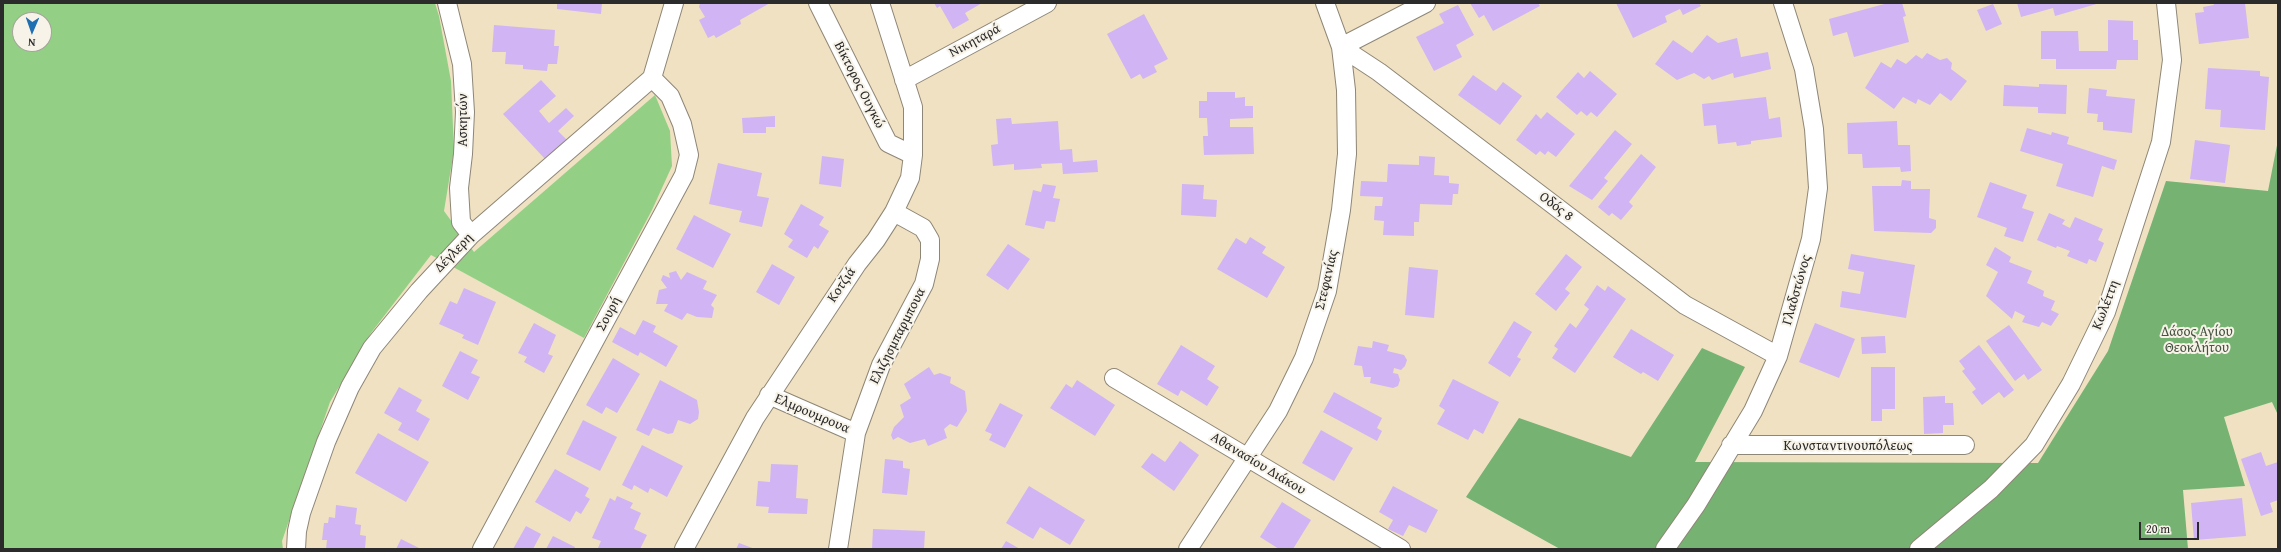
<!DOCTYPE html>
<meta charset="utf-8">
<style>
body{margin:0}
#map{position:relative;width:2281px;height:552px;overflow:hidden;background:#f0e1c2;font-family:"Gentium Book Plus",serif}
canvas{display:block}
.frame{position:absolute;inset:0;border:4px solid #2b2b2b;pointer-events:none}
.north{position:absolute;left:12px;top:12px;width:40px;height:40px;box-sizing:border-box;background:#f7f3e8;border:1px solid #a5a39c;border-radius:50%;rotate:182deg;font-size:11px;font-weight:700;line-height:16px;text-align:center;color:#2b2b2b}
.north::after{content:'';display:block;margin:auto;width:14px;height:18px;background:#1f6fb2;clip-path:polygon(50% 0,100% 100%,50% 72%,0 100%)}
.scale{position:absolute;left:2139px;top:522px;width:60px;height:18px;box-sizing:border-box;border:2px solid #2b2b2b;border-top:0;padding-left:5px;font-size:12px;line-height:14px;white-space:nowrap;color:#2b2b2b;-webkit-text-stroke:3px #f7f3e8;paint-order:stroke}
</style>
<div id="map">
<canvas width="2281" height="552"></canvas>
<div class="frame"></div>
<div class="north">N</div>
<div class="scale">20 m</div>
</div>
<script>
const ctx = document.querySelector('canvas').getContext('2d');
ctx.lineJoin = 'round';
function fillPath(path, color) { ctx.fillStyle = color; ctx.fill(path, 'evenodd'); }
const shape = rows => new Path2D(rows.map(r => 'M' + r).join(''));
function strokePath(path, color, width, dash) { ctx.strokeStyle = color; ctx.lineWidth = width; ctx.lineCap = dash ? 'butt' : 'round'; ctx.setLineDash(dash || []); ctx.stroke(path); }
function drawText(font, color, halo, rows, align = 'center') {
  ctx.font = font + ' "Gentium Book Plus",serif'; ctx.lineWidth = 4; ctx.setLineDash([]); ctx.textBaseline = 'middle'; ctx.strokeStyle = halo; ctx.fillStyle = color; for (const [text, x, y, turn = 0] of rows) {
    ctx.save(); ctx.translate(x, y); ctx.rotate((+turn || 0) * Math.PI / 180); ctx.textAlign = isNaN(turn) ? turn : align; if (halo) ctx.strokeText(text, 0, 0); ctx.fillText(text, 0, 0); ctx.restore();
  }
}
fillPath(shape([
 [3,3,435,3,439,16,451,81,454,150,444,211,474,252,655,95,670,131,672,166,652,210,584,338,431,255,371,333,330,402,282,541,283,549,3,549],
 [20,20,44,20,44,44,20,44]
]), '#93d085');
fillPath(shape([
 [2278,140,2278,415,2272,402,2224,417,2245,486,2183,490,2188,549,1560,549,1466,497,1519,418,1631,457,1702,348,1745,367,1695,462,2038,463,2108,351,2166,181,2268,191]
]), '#76b272');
fillPath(shape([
 [557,3,602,3,601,14,557,9],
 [700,3,770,3,740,20,741,24,716,38,714,35,708,38,699,20,705,17,699,7],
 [934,3,982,3,965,13,969,20,953,29,940,6,937,8],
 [1470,3,1538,3,1540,6,1493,31,1484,15,1479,18],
 [1616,3,1699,3,1701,6,1683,15,1680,9,1665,16,1667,22,1633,38],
 [1888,3,1902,3,1906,16,1903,17,1909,42,1854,57,1847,32,1833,36,1829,19],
 [2017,3,2100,3,2055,16,2053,8,2021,17],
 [2213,3,2245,3,2249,38,2199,44,2195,13,2204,12,2203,7,2214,5],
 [1993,4,2002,24,1986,31,1977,10],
 [1458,5,1474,35,1456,45,1462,57,1434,71,1416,37,1444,23,1439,14],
 [1144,14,1168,59,1154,66,1157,72,1143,79,1140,74,1131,79,1107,34],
 [2108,20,2133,21,2133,40,2138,40,2138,60,2117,60,2116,69,2056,69,2056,59,2041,59,2041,31,2078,31,2079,51,2108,51],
 [494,25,555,30,554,46,559,46,557,64,548,64,547,71,523,69,523,65,505,64,506,52,492,52],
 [1707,35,1718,43,1737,38,1741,57,1768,52,1771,69,1734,78,1733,73,1712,80,1709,76,1704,79,1694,73,1677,80,1655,64,1673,40,1692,53],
 [1927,53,1940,60,1947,58,1952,63,1951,69,1967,81,1951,101,1940,93,1930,105,1918,99,1916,104,1903,97,1894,109,1865,88,1881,62,1891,68,1897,59,1906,64,1916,55,1922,59],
 [2208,68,2260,71,2260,76,2269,77,2265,130,2220,127,2221,110,2205,109],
 [1590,71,1617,94,1597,117,1591,112,1587,116,1581,111,1577,115,1556,97,1578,72,1584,78],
 [1473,75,1496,91,1503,82,1522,96,1500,125,1458,95],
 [541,80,556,96,539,111,549,123,566,108,574,116,558,131,567,140,546,160,503,114],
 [2039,84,2067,85,2066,114,2038,113,2038,107,2003,106,2004,85,2039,87],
 [2089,88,2107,90,2106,96,2135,99,2132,133,2103,130,2103,122,2097,122,2098,114,2087,113],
 [1207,92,1235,92,1235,98,1245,97,1245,106,1253,106,1253,118,1230,119,1230,127,1253,127,1254,154,1204,155,1203,136,1208,136,1207,118,1199,118,1199,101,1207,101],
 [1766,97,1769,119,1780,117,1782,137,1751,141,1751,144,1737,146,1736,142,1718,144,1716,125,1704,126,1702,104],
 [1547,112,1575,134,1556,157,1548,151,1545,155,1540,151,1536,155,1516,140,1536,114,1541,119],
 [775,116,775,127,766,127,766,133,743,133,742,118],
 [1011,118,1012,124,1058,121,1060,150,1072,149,1073,162,1097,160,1098,172,1063,174,1062,163,1041,164,1042,168,1014,170,1014,164,993,166,991,145,998,144,996,119],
 [1897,121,1898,145,1910,145,1911,171,1901,172,1900,167,1863,168,1862,154,1848,154,1847,123],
 [2027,128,2051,135,2052,132,2069,137,2067,144,2117,160,2114,170,2102,166,2093,197,2056,186,2063,164,2020,151],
 [1615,130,1632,144,1604,178,1608,181,1592,200,1569,186],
 [2195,140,2230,145,2225,183,2190,179],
 [1641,154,1656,167,1629,202,1633,206,1621,220,1612,213,1609,216,1598,207],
 [822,156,844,159,841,187,819,184],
 [1419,156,1435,157,1434,175,1449,176,1449,183,1459,184,1458,194,1453,194,1452,205,1420,204,1419,222,1414,222,1414,236,1383,235,1384,221,1374,220,1375,206,1382,206,1383,197,1360,196,1361,181,1387,182,1388,164,1419,165],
 [718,163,762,173,757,196,769,198,762,227,739,222,742,211,709,204],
 [1902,180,1911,181,1911,189,1930,189,1929,218,1936,220,1936,228,1931,233,1874,231,1872,186,1901,186],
 [1990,182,2027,195,2022,208,2034,212,2023,242,2004,236,2007,228,1977,217],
 [1043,184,1056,186,1053,198,1060,199,1055,222,1046,221,1044,229,1025,225,1033,190,1041,192],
 [1182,184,1204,185,1203,199,1217,200,1216,217,1181,215],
 [801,204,824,217,819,225,829,231,818,249,814,246,807,258,788,247,793,240,784,234],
 [2049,213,2065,220,2062,224,2070,228,2075,217,2103,229,2098,240,2104,243,2096,262,2089,259,2087,264,2067,256,2070,251,2057,246,2056,248,2037,240],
 [694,215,731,234,713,268,676,249],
 [1250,237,1266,247,1262,253,1285,267,1267,298,1217,269,1236,238,1246,244],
 [1008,244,1030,259,1008,290,986,275],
 [1995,247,2011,257,2009,262,2032,271,2027,283,2044,291,2043,296,2055,301,2051,310,2059,314,2051,326,2042,322,2039,327,2022,322,2025,316,2015,311,2012,319,1986,296,1998,272,1986,265],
 [1566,254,1582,267,1565,289,1570,293,1556,311,1535,294],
 [1851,254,1915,265,1906,318,1840,307,1842,291,1860,294,1864,272,1848,269],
 [772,264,795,277,779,305,756,292],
 [1409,267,1438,270,1434,318,1405,315],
 [676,271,681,280,687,272,707,281,703,289,717,295,711,305,714,308,712,318,697,317,687,313,682,320,664,311,668,304,656,304,659,290,667,288,661,280,663,275,670,278,669,273],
 [1597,285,1605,291,1608,286,1626,299,1575,373,1552,358,1558,349,1554,346,1570,323,1576,328,1589,309,1584,305],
 [464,288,496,302,478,345,462,338,464,335,439,324,450,301,457,304],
 [643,320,656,326,653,332,678,346,666,367,640,352,638,356,612,342,620,327,635,335],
 [1514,321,1532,332,1517,357,1521,359,1510,377,1488,363],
 [534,323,556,335,548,354,553,356,544,373,524,362,527,357,518,353],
 [1815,323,1855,339,1839,378,1799,362],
 [2009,325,2042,370,2028,380,2024,374,2015,381,1986,341],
 [1631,329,1674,355,1658,381,1643,372,1641,374,1613,357],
 [1885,336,1886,353,1862,354,1861,337],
 [1373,341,1389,345,1387,351,1404,355,1407,360,1405,366,1401,370,1394,368,1393,373,1398,374,1400,380,1398,386,1393,388,1370,383,1371,377,1364,377,1362,366,1354,365,1358,346,1372,348],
 [1181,345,1215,366,1207,379,1219,387,1207,406,1181,390,1178,396,1157,384],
 [1979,345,2014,390,2004,398,1999,392,1982,405,1972,392,1976,389,1962,371,1965,369,1959,361],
 [460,351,478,360,471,373,480,377,468,400,442,386],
 [613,358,640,374,617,413,606,407,602,414,586,405],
 [929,367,934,375,940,373,951,377,950,383,965,391,967,411,957,427,950,424,944,429,947,438,928,446,925,439,910,443,898,437,893,440,891,435,894,427,904,417,900,405,911,398,904,384],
 [1871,367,1895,367,1895,409,1882,409,1882,421,1871,421],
 [1453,379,1499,402,1483,434,1474,429,1468,440,1437,424,1445,410,1439,406],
 [660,380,697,400,699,412,698,419,690,424,678,420,673,433,668,434,653,428,649,436,636,430],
 [1077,380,1115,405,1095,436,1050,408,1066,384,1072,388],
 [399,387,422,400,416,411,430,419,418,441,398,430,402,423,384,413],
 [1334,392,1382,418,1377,428,1382,431,1377,441,1323,412],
 [1945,396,1945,403,1953,403,1954,425,1943,425,1943,433,1924,434,1923,397],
 [1000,403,1023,415,1005,448,989,440,992,434,985,431],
 [583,420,617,437,600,471,566,454],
 [1321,430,1353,448,1334,481,1302,463],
 [378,433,429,462,406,502,355,473],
 [1180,441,1199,455,1174,491,1141,467,1152,453,1165,462],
 [642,445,683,466,667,497,650,488,648,493,634,485,632,490,622,485],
 [2261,452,2266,466,2278,462,2278,500,2270,503,2273,512,2261,516,2241,459],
 [885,459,903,461,903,468,910,469,907,495,882,493],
 [771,464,798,465,796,498,808,499,807,514,768,513,769,507,756,506,758,481,770,482],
 [555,469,589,488,585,496,590,499,581,514,576,511,570,522,535,502],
 [1029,486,1085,520,1070,545,1040,527,1033,539,1006,523],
 [1393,486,1438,510,1426,533,1409,525,1403,536,1388,529,1393,520,1379,512],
 [617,496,633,503,630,508,641,513,634,529,647,535,640,549,601,549,598,548,601,541,592,538,610,498,615,501],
 [2242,498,2246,536,2194,540,2191,503],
 [1282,502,1311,520,1293,549,1279,549,1260,537],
 [336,505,357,508,355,524,361,525,360,535,366,536,365,549,326,549,327,540,322,540,324,523,328,523,329,517,335,518],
 [526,526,541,534,533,549,513,549],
 [873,529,925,531,924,549,872,549],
 [553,536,575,547,574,549,546,549],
 [401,539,421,549,396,549],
 [1006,541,1020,549,1001,549],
 [739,543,755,549,736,549]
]), '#d1b4f3');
const street = shape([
 [447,3,462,64,465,112,463,154,459,188,461,222,471,235],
 [818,3,888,143,913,155],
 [1426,3,1341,47,1379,72,1685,305,1778,356],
 [904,80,1047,3],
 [1114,378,1401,549],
 [769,395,856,433],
 [1731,445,1965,445],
 [296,549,297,531,301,513,326,442,350,387,372,348,419,291,471,235,652,78,674,3],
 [482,549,684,175,689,155,682,124,670,96,652,78],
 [684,549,755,418,857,264,876,240,894,212,910,178,913,155,913,107,880,3],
 [838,549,856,433,881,365,924,284,930,259,930,240,923,228,894,212],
 [1188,549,1278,411,1304,358,1327,291,1341,210,1347,154,1346,90,1341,47,1325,3],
 [1665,549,1696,505,1753,411,1778,356,1811,239,1818,188,1814,129,1804,69,1783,3],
 [1919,549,1991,489,2034,445,2071,384,2106,312,2161,142,2172,60,2166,3]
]);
strokePath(street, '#8e8676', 20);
strokePath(street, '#fff', 18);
drawText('14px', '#2b2b2b', '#f7f3e8', [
 ["Νικηταρά",975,41,-28],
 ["Βίκτορος Ουγκώ",859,85,63],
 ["Ασκητών",463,120,-90],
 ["Οδός 8",1556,207,37],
 ["Δέγλερη",454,253,-46],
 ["Στεφανίας",1327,280,-77],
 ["Κοτζιά",842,285,-56],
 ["Γλαδστώνος",1797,290,-74],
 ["Κωλέττη",2106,305,-69],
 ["Σουρή",609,314,-62],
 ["Ελιζησμπαρμπουα",898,336,-63],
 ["Ελμρουμρουα",812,414,23],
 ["Κωνσταντινουπόλεως",1848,446],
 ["Αθανασίου Διάκου",1258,464,31]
]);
drawText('14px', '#455442', '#f7f3e8', [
 ["Δάσος Αγίου",2197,332],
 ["Θεοκλήτου",2197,348]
]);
</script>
